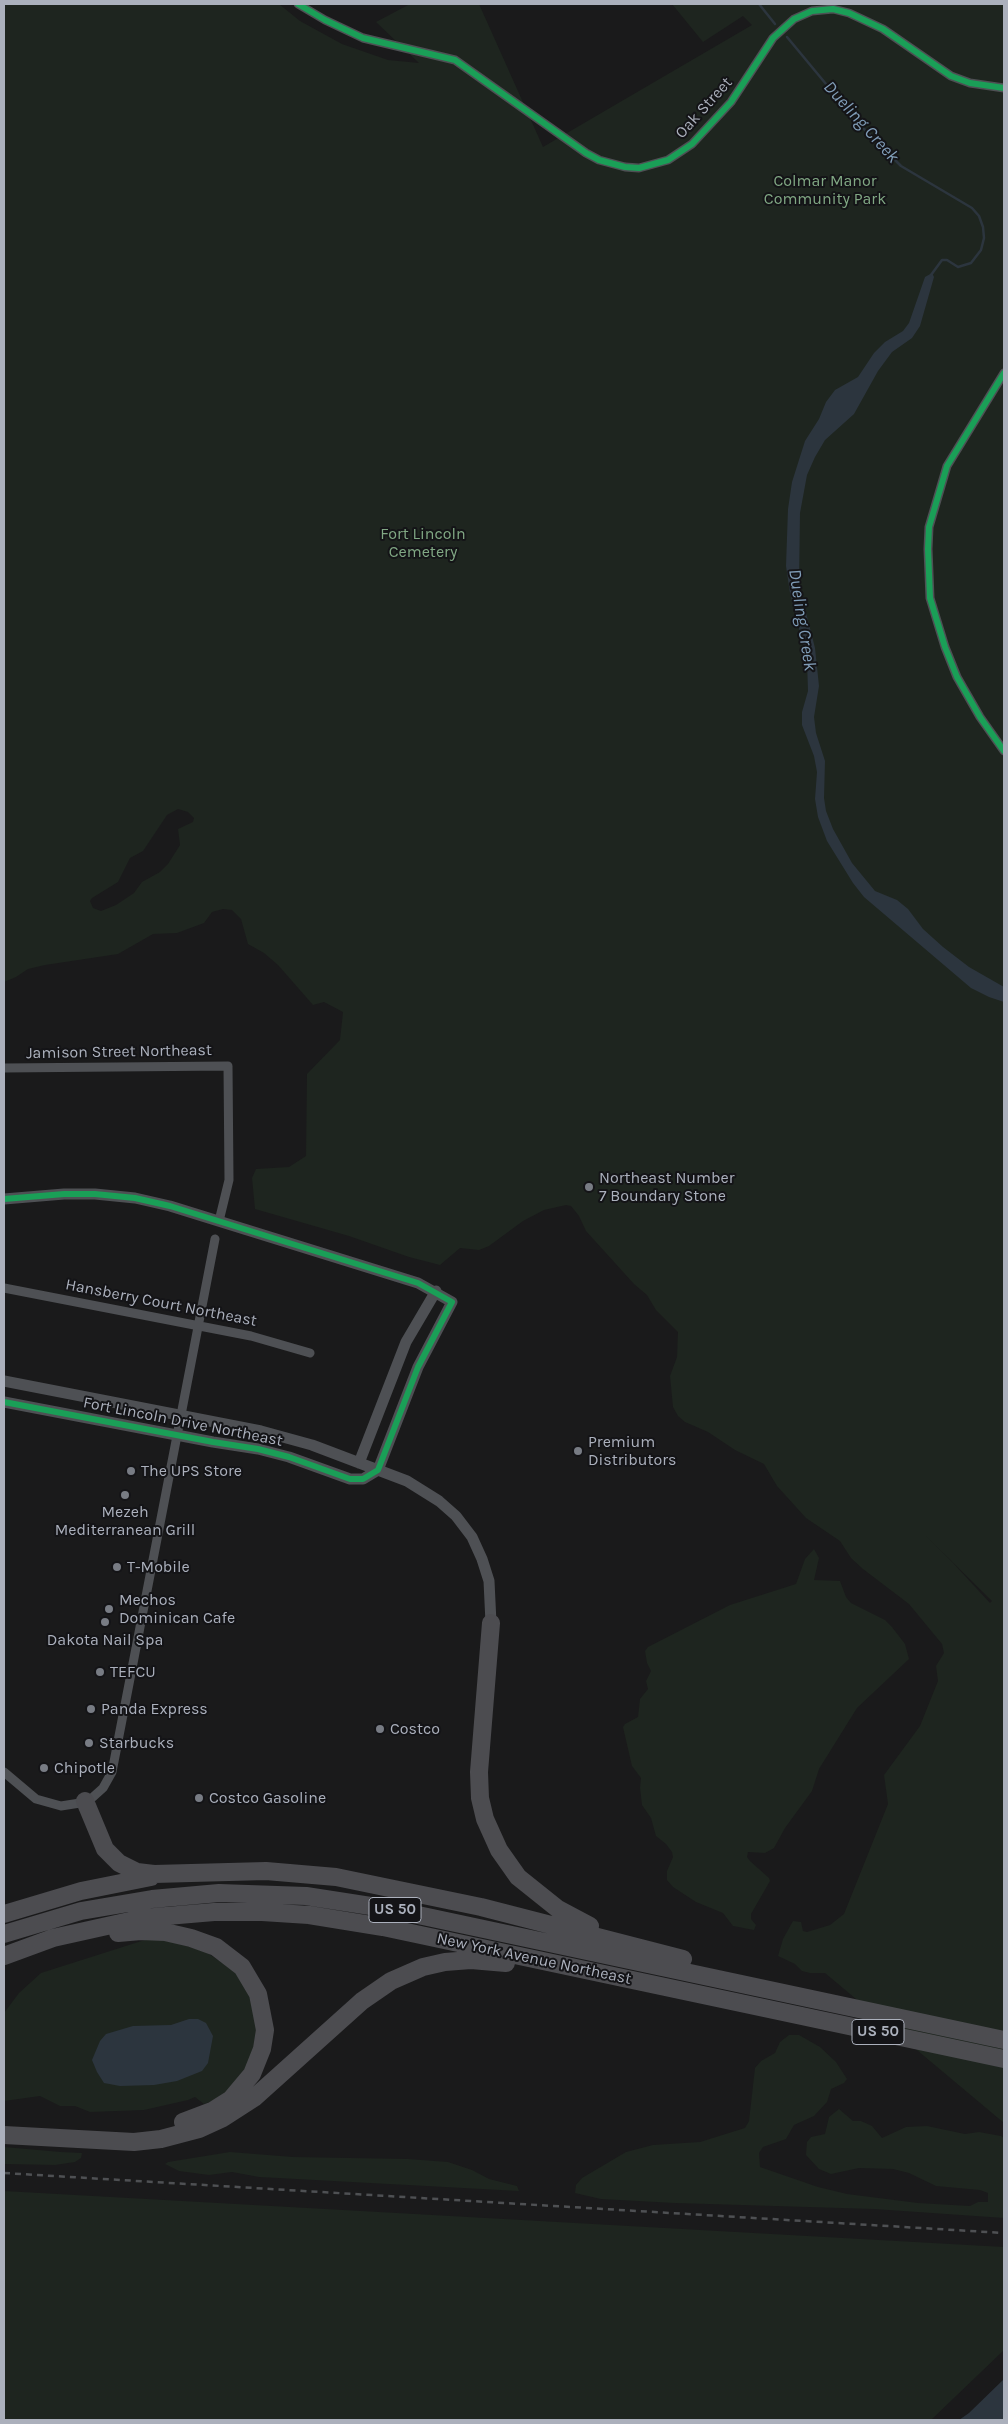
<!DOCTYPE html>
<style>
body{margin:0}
#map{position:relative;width:1008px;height:2424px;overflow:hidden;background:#1a1a1b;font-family:Karla,sans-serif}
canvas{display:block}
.frame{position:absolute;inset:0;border:5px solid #abb0bc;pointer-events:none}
</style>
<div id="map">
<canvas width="1008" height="2424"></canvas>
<div class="frame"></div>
</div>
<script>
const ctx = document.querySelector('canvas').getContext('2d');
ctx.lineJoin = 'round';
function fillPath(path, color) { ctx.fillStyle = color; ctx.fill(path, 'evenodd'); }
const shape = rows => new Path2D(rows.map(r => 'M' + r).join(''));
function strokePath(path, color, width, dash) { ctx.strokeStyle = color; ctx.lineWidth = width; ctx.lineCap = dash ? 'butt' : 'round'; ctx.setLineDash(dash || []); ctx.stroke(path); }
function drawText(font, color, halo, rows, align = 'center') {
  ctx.font = font + ' Karla,sans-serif'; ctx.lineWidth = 4; ctx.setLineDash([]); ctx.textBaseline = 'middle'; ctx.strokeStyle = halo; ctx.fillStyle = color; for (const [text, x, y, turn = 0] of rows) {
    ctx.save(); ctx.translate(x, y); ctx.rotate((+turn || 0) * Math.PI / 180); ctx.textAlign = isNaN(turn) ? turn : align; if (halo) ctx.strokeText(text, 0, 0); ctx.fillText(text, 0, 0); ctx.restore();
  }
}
fillPath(shape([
 [4,4,279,4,300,21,342,44,388,60,419,63,376,22,410,4,479,4,543,147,752,25,743,16,703,42,672,4,1004,4,1004,2123,825,1973,810,1973,802,1971,795,1964,778,1956,783,1939,793,1921,801,1922,803,1931,807,1932,830,1925,844,1914,888,1804,884,1775,920,1726,938,1681,936,1666,944,1653,942,1644,909,1604,863,1569,851,1558,840,1541,806,1518,777,1486,764,1464,735,1450,708,1432,685,1422,678,1416,673,1407,670,1376,677,1357,678,1332,656,1310,647,1295,634,1284,586,1231,579,1216,571,1206,566,1205,544,1210,523,1221,489,1246,479,1250,460,1248,440,1265,409,1257,349,1236,255,1209,252,1178,256,1169,289,1167,306,1156,307,1074,340,1040,343,1012,324,1002,313,1005,278,965,264,953,248,944,241,919,232,910,223,909,212,912,204,923,177,933,153,934,118,954,45,965,28,969,16,977,4,982],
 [178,809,188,812,194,818,193,822,178,829,180,845,168,864,160,872,142,882,134,893,116,905,101,911,93,908,90,901,92,898,118,882,130,858,143,851,167,815],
 [925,1535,992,1601,990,1603,953,1563],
 [814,1549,819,1558,814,1580,840,1581,846,1597,851,1603,885,1620,892,1627,905,1644,909,1659,857,1708,819,1769,812,1791,785,1828,774,1848,765,1853,748,1852,747,1857,750,1861,769,1878,770,1881,751,1914,751,1919,756,1925,754,1930,733,1926,723,1913,696,1902,673,1887,667,1880,667,1871,673,1857,672,1852,666,1844,656,1836,651,1818,642,1805,640,1788,641,1778,632,1766,623,1727,625,1724,638,1717,640,1699,648,1689,646,1681,651,1671,647,1663,645,1651,648,1647,730,1605,796,1584,805,1559],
 [151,1938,176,1943,206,1952,240,1975,250,1992,257,2025,256,2041,250,2062,235,2085,215,2100,204,2104,195,2097,188,2100,144,2110,90,2112,75,2106,60,2106,40,2096,4,2101,4,2013,19,1993,41,1973],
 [789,2035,799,2035,820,2047,836,2062,847,2079,844,2083,831,2089,827,2102,814,2116,794,2125,786,2139,763,2147,759,2153,760,2167,818,2187,847,2194,918,2203,970,2206,978,2202,988,2202,988,2193,980,2190,936,2186,909,2173,893,2169,859,2168,831,2174,819,2169,806,2155,807,2142,811,2137,825,2134,829,2117,839,2109,853,2121,861,2121,872,2126,882,2138,906,2127,927,2126,965,2134,979,2132,1001,2136,1004,2138,1004,2218,874,2209,675,2203,601,2199,575,2193,576,2185,582,2178,626,2152,653,2145,700,2142,745,2128,749,2121,755,2068,761,2061,775,2053,780,2042],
 [4,2147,61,2152,82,2153,81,2158,75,2162,55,2165,4,2164],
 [230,2152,293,2157,408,2159,448,2162,472,2170,489,2179,517,2186,519,2191,259,2177,232,2172,209,2175,179,2171,165,2164,168,2162],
 [4,2191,1004,2247,1004,2350,931,2420,4,2420]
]), '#1e251f');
fillPath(shape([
 [932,273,934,277,920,326,912,338,892,352,878,371,854,414,825,440,815,457,807,475,800,513,799,585,815,648,819,686,814,717,816,733,825,761,824,798,826,811,833,829,852,863,875,891,897,900,908,909,923,929,943,947,969,967,1004,987,1004,1002,989,997,971,988,864,897,853,883,827,841,818,817,815,799,817,772,814,756,802,725,802,712,808,691,807,660,790,593,786,566,788,509,792,482,805,441,819,419,826,402,835,390,858,377,874,353,885,342,903,331,909,323,925,277],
 [189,2019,198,2019,206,2023,213,2036,208,2063,202,2071,177,2081,154,2085,120,2086,104,2083,97,2072,92,2060,100,2041,106,2034,133,2026,171,2025],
 [1004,2379,1004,2420,959,2420,969,2413]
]), '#2c353e');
strokePath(shape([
 [759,4,775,24],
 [787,37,860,125,901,166,972,208,979,216,983,227,984,238,981,250,971,263,958,267,947,260,942,260,931,275]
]), '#2c353e', 2.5);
strokePath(shape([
 [298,4,325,20,363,38,455,60,586,153,599,160,625,167,639,168,668,160,692,144,731,102,773,38,794,19,812,11,833,9,849,13,883,29,951,76,970,83,1004,88],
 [1004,373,947,466,929,527,928,549,930,598,945,647,957,677,980,717,1004,751],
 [4,1068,228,1066,229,1180,219,1221],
 [4,1288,251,1336,310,1353],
 [4,1772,36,1799,61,1806,80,1803,93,1797,103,1788,112,1772,215,1239]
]), '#4e5054', 9);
strokePath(shape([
 [4,1199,64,1194,95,1194,135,1198,170,1206,418,1283,452,1302,418,1367,378,1470,363,1479,350,1479,289,1457,258,1449,213,1442,4,1402],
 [4,1381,261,1431,312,1445,407,1481,439,1501,456,1516,472,1537,482,1559,489,1581,491,1623],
 [359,1463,406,1342,436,1291]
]), '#4e5054', 11);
strokePath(shape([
 [491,1623,479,1772,480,1798,485,1819,499,1850,518,1877,558,1909,590,1926],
 [85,1801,105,1849,119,1863,137,1872,154,1874,266,1871,336,1877,481,1907,683,1959],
 [4,1914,81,1891,151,1877],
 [118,1933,141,1931,165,1932,191,1938,216,1947,242,1967,258,1994,265,2030,262,2049,252,2074,231,2099,212,2111,183,2122],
 [4,1934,81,1911,152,1899,219,1893,306,1896,390,1909,1004,2040],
 [4,1956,53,1938,143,1918,214,1912,262,1912,309,1915,383,1927,1004,2059],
 [4,2135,134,2142,161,2139,199,2129,223,2118,254,2098,362,2001,391,1981,423,1967,445,1962,471,1960,506,1963]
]), '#4c4c50', 18);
strokePath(shape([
 [4,2173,1004,2233]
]), '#4e5053', 2.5, [6, 5]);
strokePath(shape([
 [298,4,325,20,363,38,455,60,586,153,599,160,625,167,639,168,668,160,692,144,731,102,773,38,794,19,812,11,833,9,849,13,883,29,951,76,970,83,1004,88],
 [1004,373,947,466,929,527,928,549,930,598,945,647,957,677,980,717,1004,751],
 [4,1199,64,1194,95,1194,135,1198,170,1206,418,1283,452,1302,418,1367,378,1470,363,1479,350,1479,289,1457,258,1449,213,1442,4,1402]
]), '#1a9f57', 6);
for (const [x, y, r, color] of [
 [589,1187,5,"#787c84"],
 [578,1451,5,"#787c84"],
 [131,1471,5,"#787c84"],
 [125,1495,5,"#787c84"],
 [117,1567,5,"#787c84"],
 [109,1609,5,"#787c84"],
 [105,1622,5,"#787c84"],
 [100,1672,5,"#787c84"],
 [91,1709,5,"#787c84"],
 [380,1729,5,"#787c84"],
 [89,1743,5,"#787c84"],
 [44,1768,5,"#787c84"],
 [199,1798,5,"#787c84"]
]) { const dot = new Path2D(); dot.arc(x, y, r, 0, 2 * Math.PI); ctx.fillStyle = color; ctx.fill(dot); strokePath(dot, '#141417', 2); }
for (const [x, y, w] of [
 [395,1910,52],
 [878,2032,52]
]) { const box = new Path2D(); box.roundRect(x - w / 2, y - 12.5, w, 25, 4); ctx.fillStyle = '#141417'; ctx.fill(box); strokePath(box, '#abb0bc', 1); }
drawText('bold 15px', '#abb0bc', null, [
 ["US 50",395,1910],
 ["US 50",878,2032]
]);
drawText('16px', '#abb0bc', '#141417', [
 ["Oak Street",704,108,-48],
 ["Jamison Street Northeast",119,1052,-1],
 ["Hansberry Court Northeast",161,1303,11],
 ["Fort Lincoln Drive Northeast",183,1422,11],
 ["New York Avenue Northeast",534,1959,12]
]);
drawText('16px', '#81a884', '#141417', [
 ["Colmar Manor",825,181],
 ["Community Park",825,199],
 ["Fort Lincoln",423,534],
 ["Cemetery",423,552]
]);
drawText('16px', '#abb0bc', '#141417', [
 ["Northeast Number",599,1178],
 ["7 Boundary Stone",599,1196],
 ["Premium",588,1442],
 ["Distributors",588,1460],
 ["The UPS Store",141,1471],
 ["Mezeh",125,1512,"center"],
 ["Mediterranean Grill",125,1530,"center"],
 ["T-Mobile",127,1567],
 ["Mechos",119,1600],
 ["Dominican Cafe",119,1618],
 ["Dakota Nail Spa",105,1640,"center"],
 ["TEFCU",110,1672],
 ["Panda Express",101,1709],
 ["Costco",390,1729],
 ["Starbucks",99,1743],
 ["Chipotle",54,1768],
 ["Costco Gasoline",209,1798]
], 'left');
drawText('italic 18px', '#809db8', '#141417', [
 ["Dueling Creek",861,122,48],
 ["Dueling Creek",802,620,81]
]);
</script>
